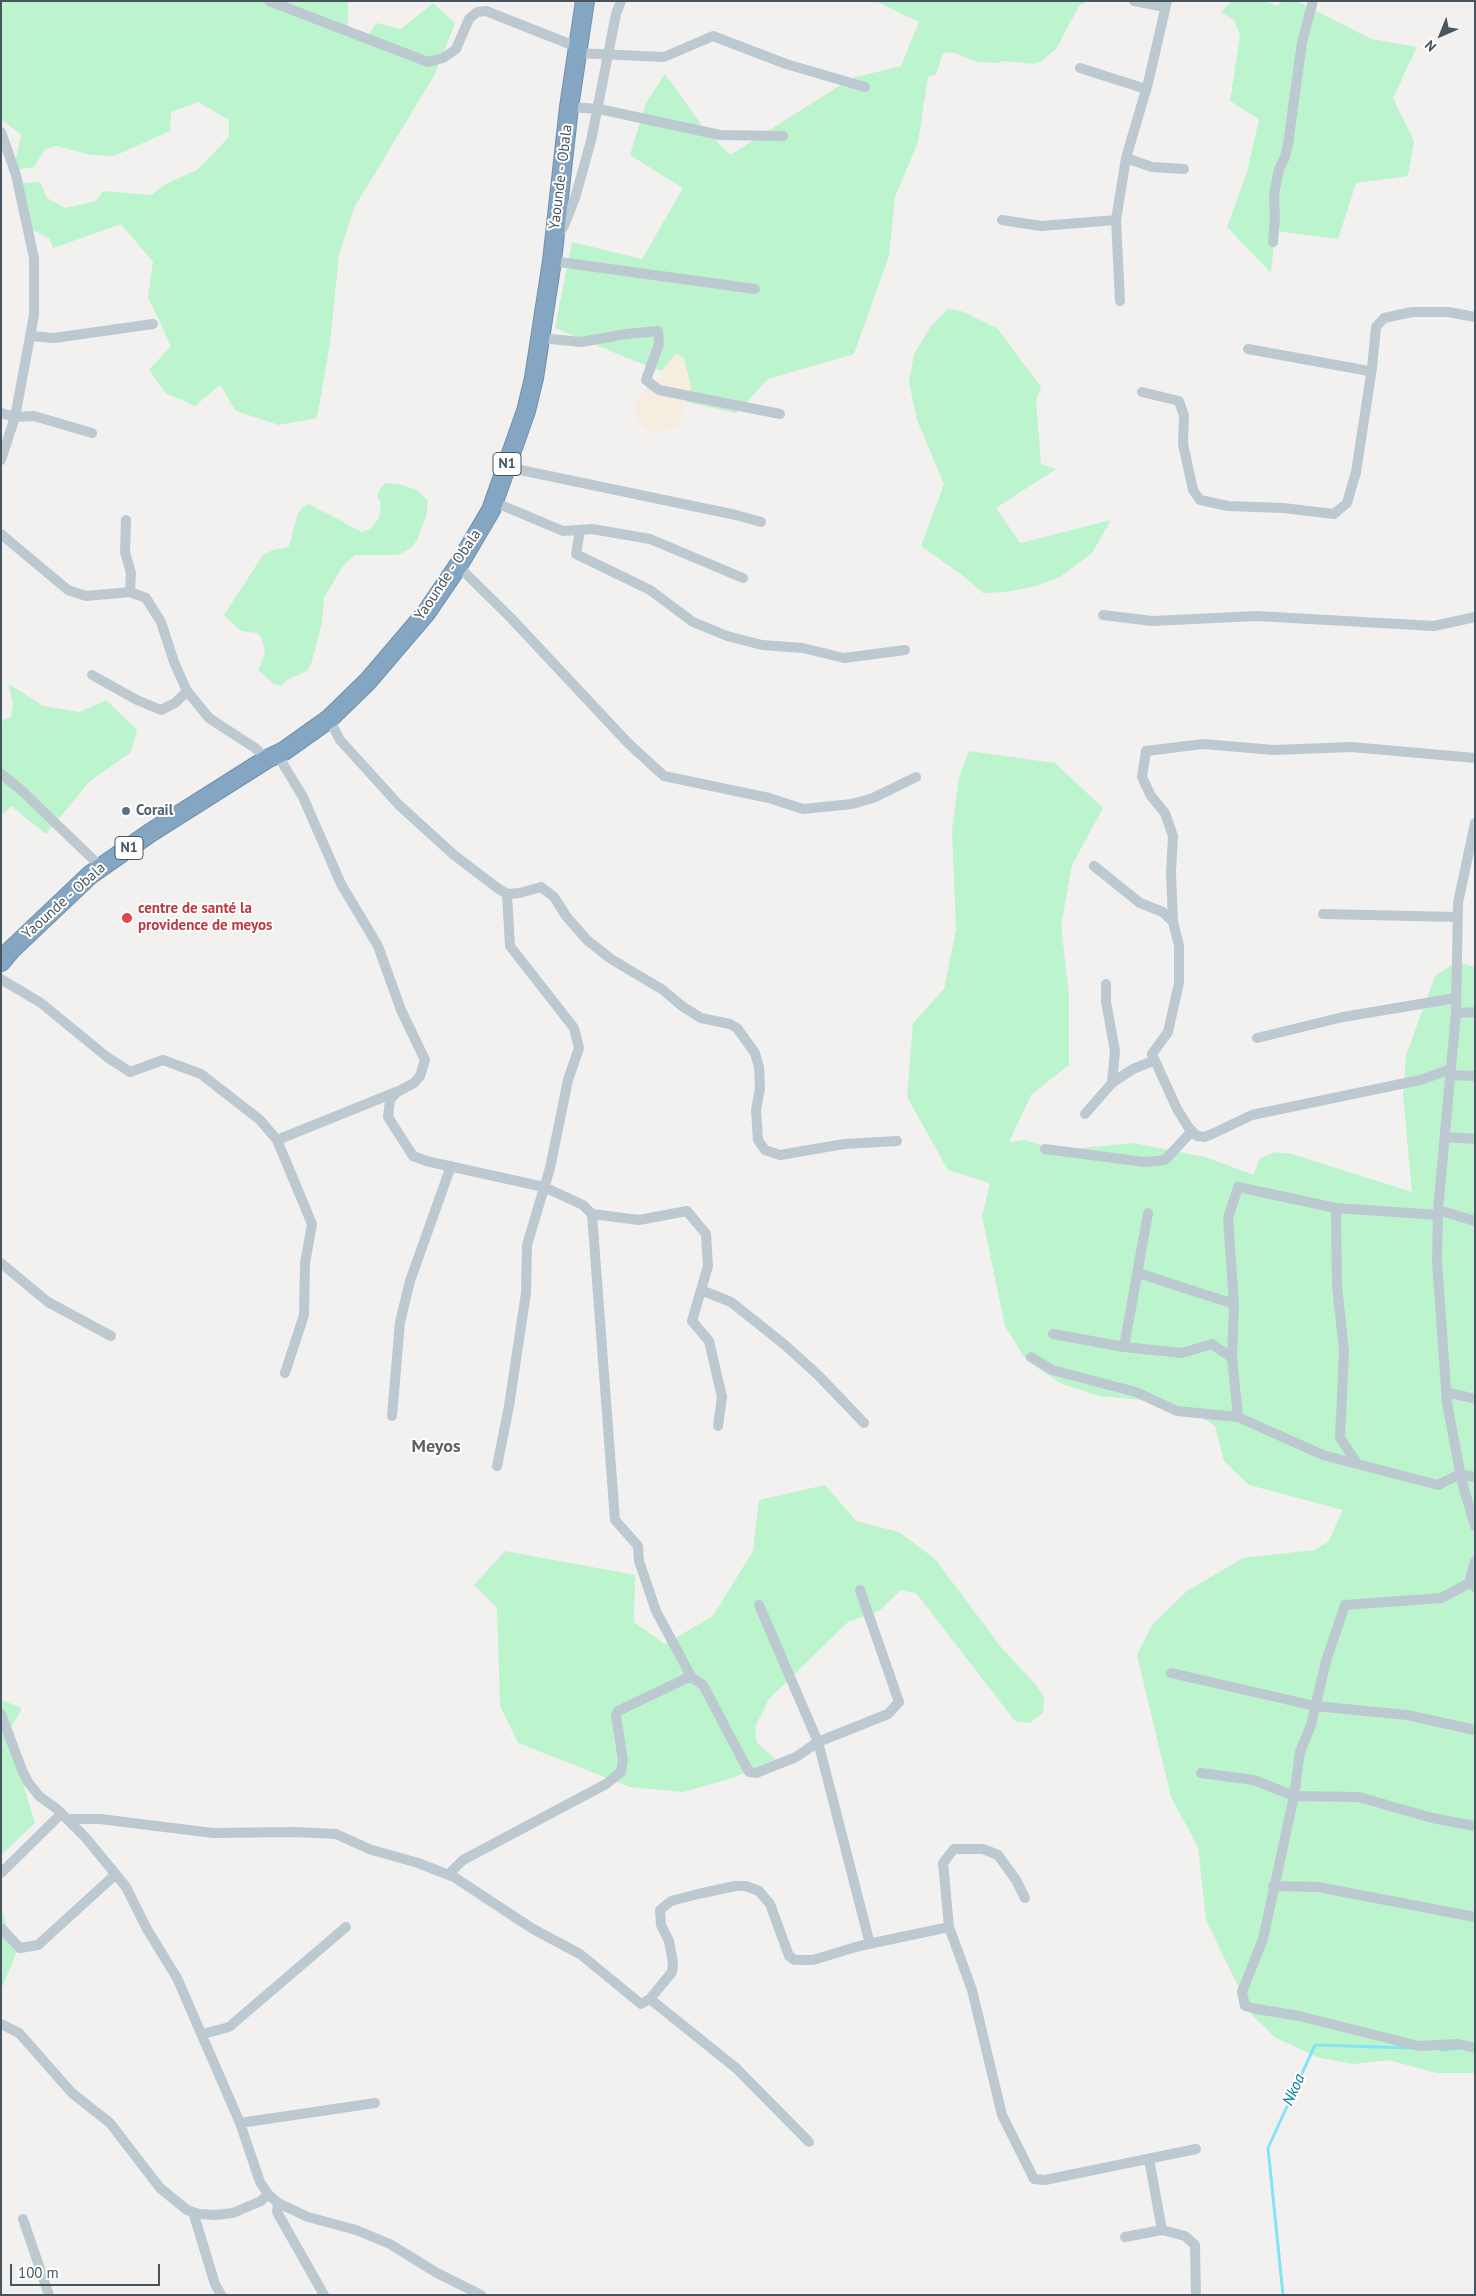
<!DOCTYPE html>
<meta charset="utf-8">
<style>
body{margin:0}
#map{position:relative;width:1476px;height:2296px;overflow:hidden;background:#f3f0f0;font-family:"PT Sans",sans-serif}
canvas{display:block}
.frame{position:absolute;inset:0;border:2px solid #465560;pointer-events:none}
.north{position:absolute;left:1416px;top:10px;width:50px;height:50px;-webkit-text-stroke:4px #fff;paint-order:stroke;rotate:224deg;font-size:14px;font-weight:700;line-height:20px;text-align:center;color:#465560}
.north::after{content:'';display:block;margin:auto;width:18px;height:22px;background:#465560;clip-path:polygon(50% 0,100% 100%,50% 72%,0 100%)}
.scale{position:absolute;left:10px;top:2264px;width:150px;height:22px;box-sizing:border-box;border:2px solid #465560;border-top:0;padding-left:6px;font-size:15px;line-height:18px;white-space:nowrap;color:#465560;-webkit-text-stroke:4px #fff;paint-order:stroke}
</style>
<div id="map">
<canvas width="1476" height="2296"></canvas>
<div class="frame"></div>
<div class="north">N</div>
<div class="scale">100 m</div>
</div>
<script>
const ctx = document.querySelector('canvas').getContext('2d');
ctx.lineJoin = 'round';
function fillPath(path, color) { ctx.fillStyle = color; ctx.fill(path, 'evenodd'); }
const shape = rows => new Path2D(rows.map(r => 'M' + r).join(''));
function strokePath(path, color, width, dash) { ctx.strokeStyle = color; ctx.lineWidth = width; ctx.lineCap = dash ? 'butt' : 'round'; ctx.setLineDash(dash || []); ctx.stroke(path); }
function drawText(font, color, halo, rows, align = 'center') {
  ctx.font = font + ' "PT Sans",sans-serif'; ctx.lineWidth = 4; ctx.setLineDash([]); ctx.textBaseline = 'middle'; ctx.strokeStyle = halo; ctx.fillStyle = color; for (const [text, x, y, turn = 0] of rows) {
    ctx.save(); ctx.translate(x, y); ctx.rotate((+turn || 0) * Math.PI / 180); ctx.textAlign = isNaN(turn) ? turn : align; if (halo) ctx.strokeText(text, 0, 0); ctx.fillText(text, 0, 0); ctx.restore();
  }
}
fillPath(shape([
 [1,1,346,1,348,3,348,27,366,38,377,23,401,29,433,3,455,23,435,74,354,208,339,255,330,343,317,418,279,425,236,411,220,385,195,406,166,393,149,370,171,346,148,297,153,262,121,224,53,248,49,238,31,229,22,183,40,182,47,198,65,208,96,201,103,191,151,195,166,184,197,170,229,137,229,120,198,102,171,112,170,131,114,156,91,155,56,146,45,149,34,167,14,170,21,134,1,120],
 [875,1,1087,1,1079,6,1056,49,1042,61,1034,64,1005,61,997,63,977,62,952,52,943,53,936,74,928,77,918,142,895,197,889,256,854,354,768,379,736,413,686,402,691,388,684,358,676,354,662,371,632,360,555,328,572,242,642,259,683,188,630,155,646,103,665,74,703,127,730,155,852,78,901,66,919,22],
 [1232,1,1266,1,1277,6,1282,1,1297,1,1371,39,1417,47,1393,98,1414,141,1408,176,1356,183,1338,239,1275,231,1271,273,1227,227,1247,172,1259,119,1230,101,1240,36,1235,21,1221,12],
 [948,309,961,311,997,328,1041,387,1036,401,1041,464,1056,469,996,508,1020,543,1111,520,1092,553,1060,577,1036,586,1006,592,983,593,962,575,921,546,944,484,917,420,909,382,914,354,931,326],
 [385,483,402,485,417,490,428,501,426,517,417,540,412,547,398,555,355,555,343,566,324,598,322,623,311,664,307,671,287,680,281,686,274,684,258,670,265,654,262,638,257,633,241,631,224,615,263,555,273,550,289,547,297,515,302,508,309,504,362,532,370,529,379,518,381,503,377,496,380,489],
 [9,684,43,706,80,712,106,700,137,730,131,752,90,781,46,834,11,806,1,816,1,721,11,717,13,705],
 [969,751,1055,763,1103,808,1072,865,1061,926,1069,994,1069,1065,1031,1095,1009,1142,1024,1140,1061,1150,1133,1143,1205,1157,1254,1175,1259,1159,1275,1152,1292,1154,1412,1192,1403,1094,1406,1055,1435,976,1456,962,1475,967,1475,2073,1436,2073,1389,2060,1354,2064,1320,2058,1276,2038,1252,2015,1206,1920,1198,1847,1171,1797,1137,1655,1152,1625,1187,1591,1243,1558,1314,1550,1328,1542,1343,1510,1249,1485,1224,1461,1215,1426,1201,1417,1164,1402,1099,1396,1062,1384,1026,1360,1005,1326,982,1216,990,1183,948,1170,907,1097,913,1023,944,989,956,930,952,830,959,777],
 [825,1485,856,1521,899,1532,935,1559,1001,1647,1036,1685,1044,1697,1043,1713,1030,1723,1015,1721,916,1593,901,1590,880,1610,848,1622,769,1699,755,1727,757,1743,776,1759,729,1779,683,1792,630,1787,518,1743,500,1706,497,1608,474,1585,505,1551,635,1575,634,1622,665,1644,713,1616,753,1551,759,1500],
 [1,1700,22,1708,8,1733,35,1823,1,1855],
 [1,1906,5,1921,18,1949,1,1990]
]), '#bcf4ce');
fillPath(shape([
 [676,353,684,358,691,388,677,428,652,434,638,421,633,404,654,381,665,378,662,371]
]), '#f5ede0');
strokePath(shape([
 [1442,2050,1460,2048],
 [1283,2295,1268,2148,1315,2045,1410,2048]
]), '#85e4f4', 3);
const highway = shape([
 [1,962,11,950,90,875,150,833,267,759,284,751,329,719,368,681,426,613,458,566,491,510,526,411,534,378,552,261,569,107,585,1]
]);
strokePath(highway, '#6f91af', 20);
strokePath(shape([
 [269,1,428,62,443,58,456,49,469,19,477,12,486,11,577,47],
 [1134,1,1165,7],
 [576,53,664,57,713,36,786,64,865,87],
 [1080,68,1146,89],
 [569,107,599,109,720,135,783,136],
 [1,132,16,175,34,258,34,315,15,417,1,460],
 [1126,158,1152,167,1184,169],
 [1002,220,1041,226,1116,220],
 [558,235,564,226,575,198,591,141,616,14,621,1],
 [1273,242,1275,217,1274,195,1279,169,1285,157,1288,144,1302,42,1313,1],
 [552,261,755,289],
 [1120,301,1116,220,1126,158,1148,83,1167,1],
 [30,336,54,338,153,324],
 [540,338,581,342,626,334,658,331,659,344,646,380,659,390,780,414],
 [1248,349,1369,371,1372,368,1376,327,1384,318,1412,312,1448,312,1475,317],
 [1142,392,1179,401,1184,416,1183,444,1193,490,1200,500,1228,506,1283,508,1334,514,1347,503,1356,472,1372,368],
 [1,413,15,417,34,416,92,433],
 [506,467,736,515,761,522],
 [494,502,563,531,592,529,650,539,743,578],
 [126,520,125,552,131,573,130,592],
 [580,530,576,554,650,590,693,622,727,636,762,645,803,648,844,658,905,650],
 [1,534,68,590,86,596,130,592,146,598,161,622,174,662,187,691,209,718,255,748,267,759],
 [458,566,510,617,628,743,664,776,769,798,803,809,852,804,873,798,916,777],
 [1103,615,1152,621,1256,616,1434,626,1475,617],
 [92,675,137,700,161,710,175,703,187,691],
 [329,719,340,740,399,805,454,855,496,887,507,894,520,893,541,887,554,897,566,916,587,940,611,959,663,990,682,1006,701,1018,730,1024,737,1028,755,1053,759,1067,760,1088,756,1110,758,1140,765,1150,780,1155,844,1144,897,1141],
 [277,754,303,797,341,884,378,946,401,1010,425,1060,420,1076,414,1083,397,1092,390,1100,388,1117,413,1156,426,1161,544,1187,583,1205,592,1214,615,1520,638,1546,639,1561,656,1611,692,1678],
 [1,774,20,789,101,867],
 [1475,823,1458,903,1456,1013,1438,1210,1437,1261,1447,1403,1462,1482,1475,1526],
 [1094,866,1140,903,1163,912,1173,922,1179,946,1179,983,1168,1032,1152,1054,1177,1109,1189,1128,1197,1136,1204,1137,1212,1134,1252,1115,1420,1080,1451,1069],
 [1323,914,1457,917],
 [1173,922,1171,872,1173,836,1165,813,1151,796,1142,777,1146,751,1203,744,1274,750,1351,747,1475,758],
 [1,979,41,1003,107,1057,130,1072,163,1060,201,1074,260,1120,277,1140,312,1224,305,1263,304,1315,285,1373],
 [1106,984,1106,1002,1115,1051,1112,1083],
 [1456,1013,1475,1012],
 [1257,1038,1343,1017,1456,998],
 [1450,1075,1475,1076],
 [1085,1114,1112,1083,1133,1069,1153,1061],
 [1445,1137,1475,1139],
 [277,1140,396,1092],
 [1045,1149,1144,1162,1165,1160,1192,1131],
 [1336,1208,1337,1286,1344,1351,1340,1438,1357,1463],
 [1438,1210,1475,1221],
 [592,1214,639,1220,687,1211,706,1234,708,1266,692,1321,709,1341,722,1397,718,1426],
 [1438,1215,1336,1208,1238,1187,1228,1218,1234,1304,1232,1358,1238,1417,1323,1455,1438,1485,1460,1474,1475,1477],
 [1,1263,48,1302,111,1336],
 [1138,1273,1234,1304],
 [701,1290,731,1302,785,1345,819,1376,864,1423],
 [1053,1334,1124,1347,1182,1353,1212,1344,1232,1358],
 [1124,1347,1148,1213],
 [1031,1357,1052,1370,1136,1392,1177,1411,1238,1417],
 [1446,1392,1475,1399],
 [392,1416,400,1322,410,1281,451,1166],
 [497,1466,509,1406,526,1293,527,1245,550,1168,568,1080,579,1048,574,1028,510,946,507,894],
 [1475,1561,1470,1580,1475,1587],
 [1475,1580,1441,1598,1345,1605,1326,1661,1311,1725,1300,1752,1294,1796,1263,1939,1242,1992,1245,2006,1257,2009,1299,2016,1419,2046,1459,2044,1475,2048],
 [759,1605,818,1742,870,1944],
 [1171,1673,1315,1706,1407,1715,1475,1730],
 [1,1714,22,1770,28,1782,39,1796,57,1809,86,1838,126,1887,147,1929,177,1978,240,2123,260,2182,268,2194,278,2203,308,2217,356,2230,390,2244,437,2273,481,2295],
 [1201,1773,1254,1780,1294,1796,1359,1797,1432,1818,1475,1826],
 [67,1819,100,1819,213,1833,293,1832,336,1834,369,1849,418,1863,454,1877,533,1929,580,1954,641,2004,650,1999,672,1972,673,1963,669,1941,661,1925,660,1910,671,1901,698,1894,735,1886,746,1886,759,1891,770,1904,789,1956,795,1960,813,1960,859,1946,949,1927],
 [1,1873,61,1814],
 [448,1875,463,1860,606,1784,621,1772,623,1760,616,1716,618,1711,687,1678,692,1678,703,1685,749,1772,756,1773,796,1757,818,1742,888,1714,899,1702,860,1590],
 [1273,1886,1318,1887,1475,1917],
 [1025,1898,1016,1880,998,1855,983,1849,954,1849,943,1863,949,1927,972,1990,1002,2115,1034,2179,1045,2180,1196,2149],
 [1,1928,20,1948,38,1945,116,1874],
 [650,1999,736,2068,809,2142],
 [1,2024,19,2033,72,2093,110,2123,160,2188,187,2210,199,2214,215,2215,233,2213,261,2201,268,2194],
 [203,2034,229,2027,346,1927],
 [240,2123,375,2103],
 [1149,2159,1162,2230],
 [278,2203,277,2212,324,2295],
 [193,2212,215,2284,221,2295],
 [23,2219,49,2295],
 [1125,2237,1162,2230,1185,2236,1195,2245,1196,2295]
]), '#bdc9d1', 10);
strokePath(highway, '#84a6c3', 18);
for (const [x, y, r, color] of [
 [126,811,5,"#5c6f8a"],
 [127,918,6,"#e0444e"]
]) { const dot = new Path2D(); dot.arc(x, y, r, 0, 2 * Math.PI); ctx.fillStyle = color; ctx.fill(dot); strokePath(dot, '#fff', 2); }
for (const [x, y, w] of [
 [507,464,28],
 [129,848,28]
]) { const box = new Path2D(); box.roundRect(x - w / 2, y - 11.5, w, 23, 4); ctx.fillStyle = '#fff'; ctx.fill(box); strokePath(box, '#465560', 1); }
drawText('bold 14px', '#465560', null, [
 ["N1",507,464],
 ["N1",129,848]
]);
drawText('15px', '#465560', '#fff', [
 ["Yaounde - Obala",561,177,-83],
 ["Yaounde - Obala",448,575,-56],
 ["Yaounde - Obala",64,901,-42]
]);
drawText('bold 15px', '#4e5e75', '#fff', [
 ["Corail",136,811]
], 'left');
drawText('bold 15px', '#be3a42', '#fff', [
 ["centre de santé la",138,909],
 ["providence de meyos",138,926]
], 'left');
drawText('italic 16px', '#038197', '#fff', [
 ["Nkoa",1294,2090,-66]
]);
drawText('bold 18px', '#5c6166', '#fff', [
 ["Meyos",436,1447]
]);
</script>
